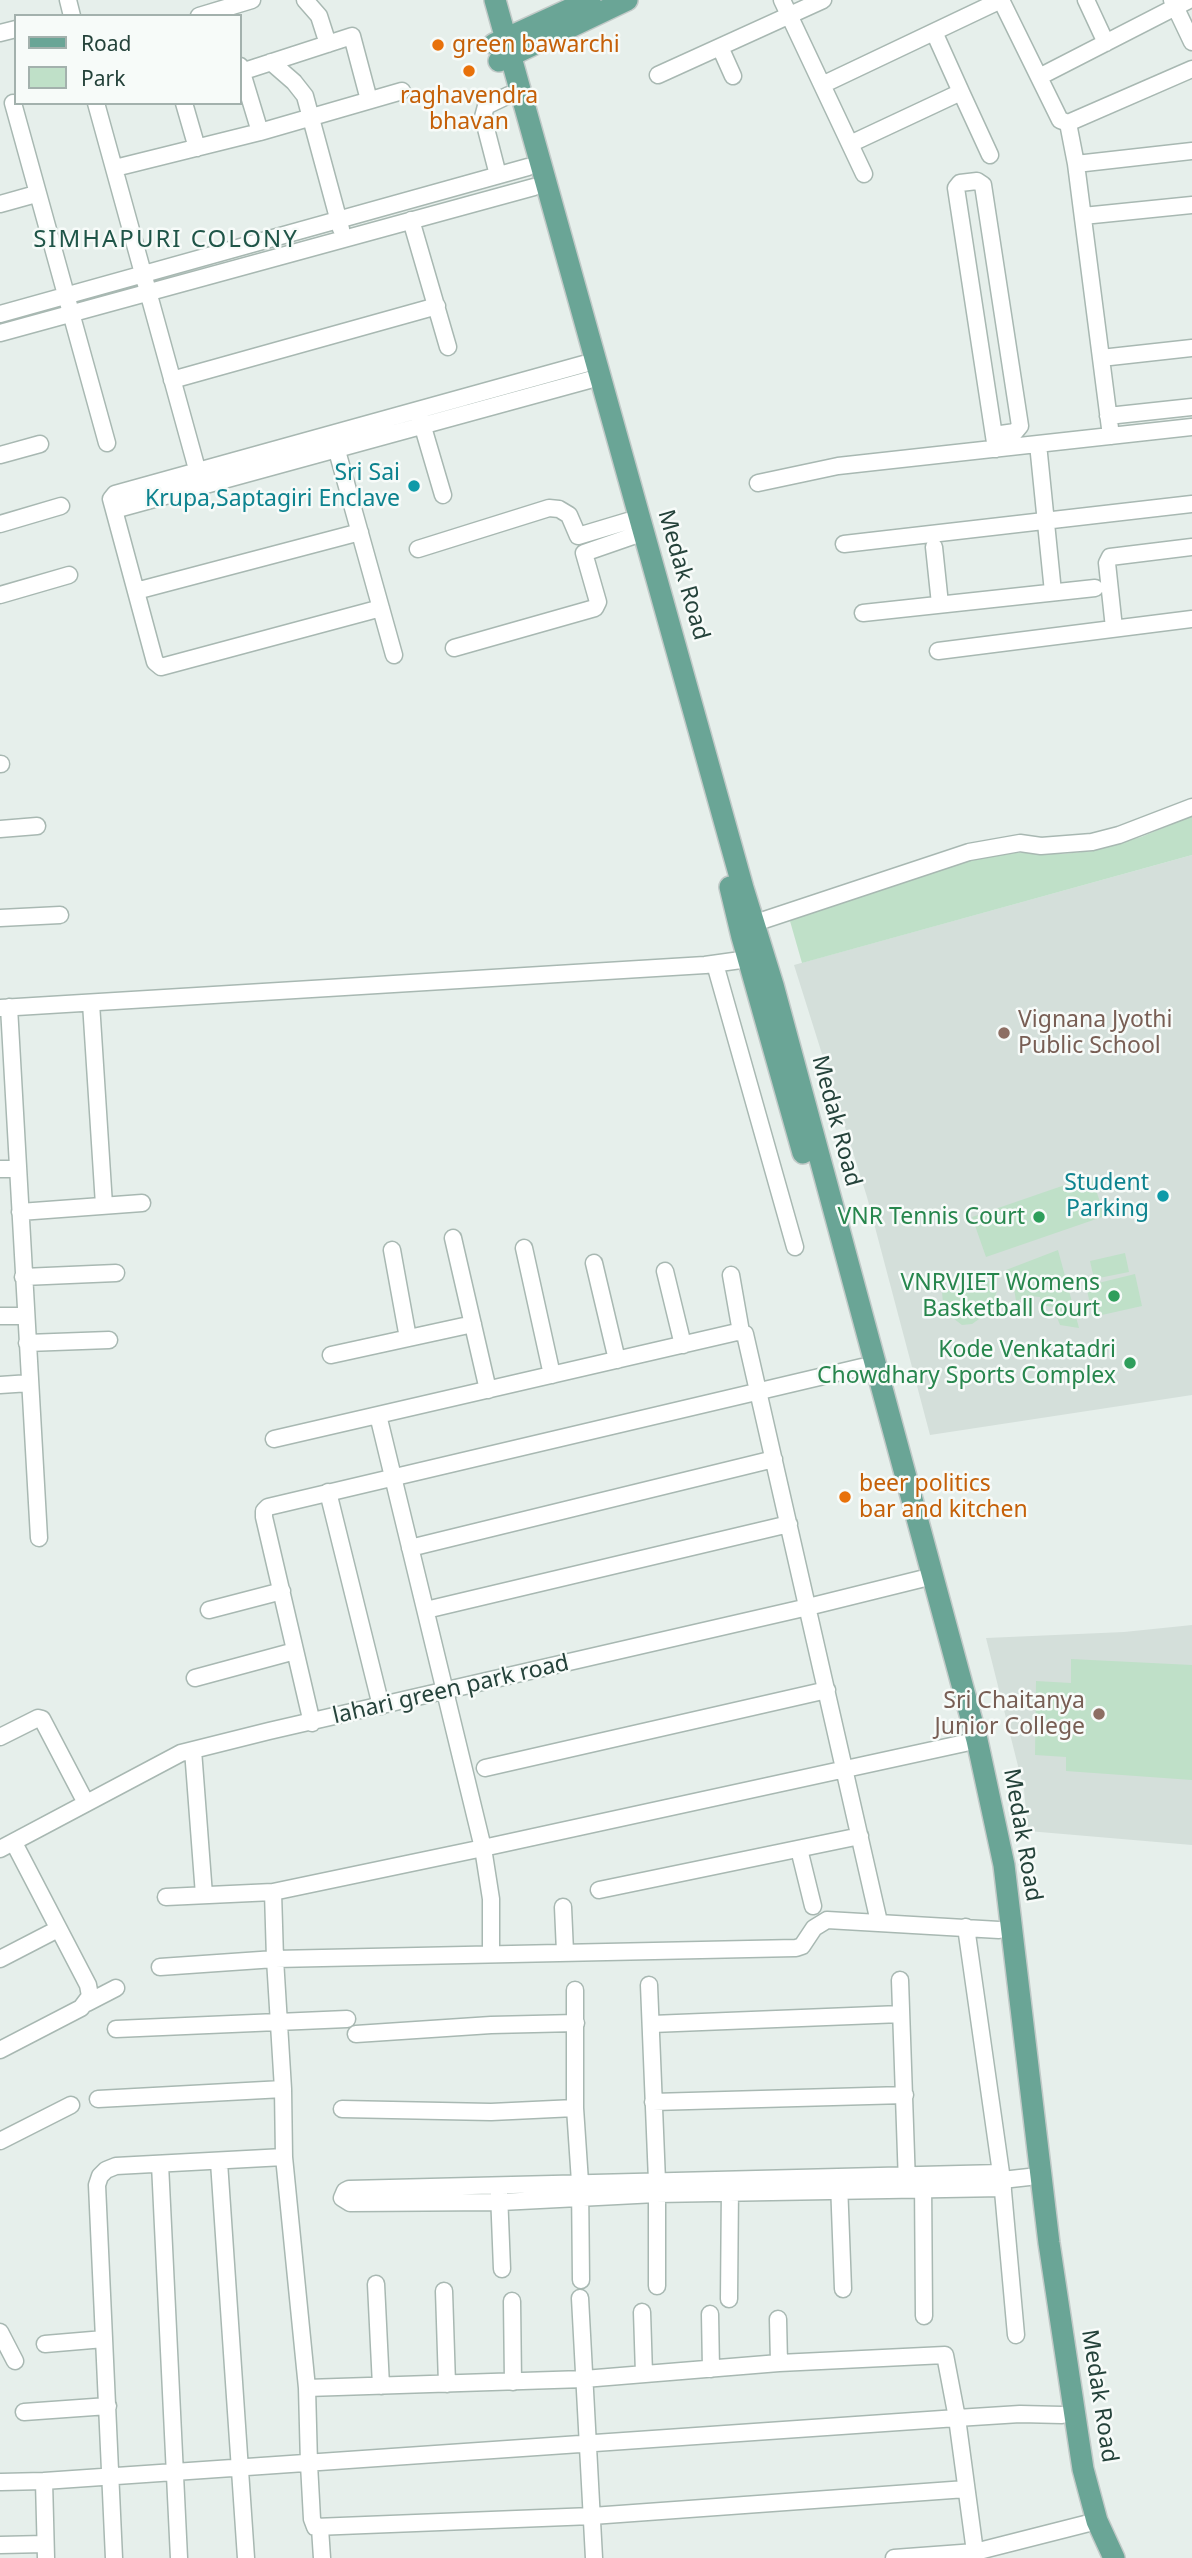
<!DOCTYPE html>
<style>
body{margin:0}
#map{position:relative;width:1192px;height:2558px;overflow:hidden;background:#e6efeb;font-family:"Noto Sans",sans-serif}
canvas{display:block}
.legend{position:absolute;left:14px;top:14px;width:228px;height:91px;box-sizing:border-box;background:#f7fbf9;border:2px solid #a3b1ad;margin:0;padding:9px 12px;list-style:none;font-size:21px;color:#24423a}
.legend li{display:flex;align-items:center;gap:14px;height:35px}
.legend b{width:35px;border:2px solid #a3b1ad}
</style>
<div id="map">
<canvas width="1192" height="2558"></canvas>
<ul class="legend">
<li><b style="height:9px;background:#6aa596"></b>Road</li>
<li><b style="height:19px;background:#bfe0c8"></b>Park</li>
</ul>
</div>
<script>
const ctx = document.querySelector('canvas').getContext('2d');
ctx.lineJoin = 'round';
function fillPath(path, color) { ctx.fillStyle = color; ctx.fill(path, 'evenodd'); }
const shape = rows => new Path2D(rows.map(r => 'M' + r).join(''));
function strokePath(path, color, width, dash) { ctx.strokeStyle = color; ctx.lineWidth = width; ctx.lineCap = dash ? 'butt' : 'round'; ctx.setLineDash(dash || []); ctx.stroke(path); }
function drawText(font, color, halo, rows, align = 'center') {
  ctx.font = font + ' "Noto Sans",sans-serif'; ctx.lineWidth = 5; ctx.setLineDash([]); ctx.textBaseline = 'middle'; ctx.strokeStyle = halo; ctx.fillStyle = color; for (const [text, x, y, turn = 0] of rows) {
    ctx.save(); ctx.translate(x, y); ctx.rotate((+turn || 0) * Math.PI / 180); ctx.textAlign = isNaN(turn) ? turn : align; if (halo) ctx.strokeText(text, 0, 0); ctx.fillText(text, 0, 0); ctx.restore();
  }
}
fillPath(shape([
 [1192,855,1192,1395,930,1435,867,1197,794,965],
 [1192,1625,1192,1845,1028,1831,1024,1790,986,1638,1124,1632]
]), '#d4dfda');
fillPath(shape([
 [1192,816,1192,855,802,963,790,921,814,911,953,863,999,852,1062,854,1093,851,1141,837],
 [1091,1176,1105,1216,986,1257,972,1217],
 [1058,1250,1079,1328,1060,1325,1053,1307,1042,1305,1040,1297,1029,1296,1016,1301,1014,1288,1009,1288,1006,1270],
 [1125,1253,1129,1272,1094,1279,1090,1261],
 [1135,1274,1142,1306,1093,1317,1086,1286],
 [983,1279,993,1282,997,1291,992,1305,982,1317,972,1324,962,1325,949,1315,943,1303,942,1292,969,1281],
 [1071,1659,1192,1665,1192,1780,1066,1771,1066,1757,1035,1755,1036,1681,1071,1683]
]), '#bfe0c8');
const minor = shape([
 [68,0,72,16],
 [305,0,319,16,328,44],
 [782,0,864,174],
 [1001,0,1060,120,1068,123,1192,69],
 [1086,0,1106,43],
 [1172,0,1192,42],
 [199,16,252,0],
 [0,33,16,29],
 [720,47,733,76],
 [271,62,294,82,305,96,341,229],
 [240,66,260,132],
 [241,72,352,36,369,100],
 [658,75,823,0],
 [1039,77,1189,0],
 [822,85,1001,0],
 [961,92,990,155],
 [13,103,107,443],
 [96,103,200,480],
 [184,103,197,148],
 [1068,123,1076,164,1111,436],
 [850,144,961,92,934,32],
 [1076,164,1192,151],
 [115,168,260,132,402,91],
 [498,175,483,117,486,106,509,95],
 [0,204,36,194],
 [1083,216,1192,205],
 [411,220,448,347],
 [0,314,528,167],
 [0,333,534,187],
 [1101,358,1192,348],
 [584,364,115,494,111,499,114,510,589,380],
 [172,380,437,306],
 [1108,416,1192,407],
 [420,417,443,495],
 [994,435,1015,432,1020,426,983,185,977,181,960,183,956,188,996,449],
 [334,440,394,655],
 [1038,444,1053,592],
 [0,455,40,444],
 [758,483,838,466,1192,427],
 [114,510,155,662,161,667,381,608],
 [0,524,61,506],
 [844,544,1192,504],
 [934,547,940,604],
 [418,549,549,508,559,509,569,515,578,536,628,521],
 [136,591,360,532],
 [0,595,69,575],
 [863,613,1095,588],
 [1114,628,1107,563,1110,557,1192,547],
 [454,648,595,608,598,602,584,553,633,536],
 [938,651,1192,619],
 [0,764,1,764],
 [0,829,37,826],
 [0,918,60,915],
 [755,923,969,852,1020,843,1041,846,1092,842,1119,835,1192,807],
 [715,964,795,1247],
 [91,1003,104,1205],
 [9,1007,39,1538],
 [0,1008,705,965,748,959],
 [0,1169,18,1169],
 [20,1212,142,1203],
 [453,1238,488,1390],
 [524,1248,552,1375],
 [392,1250,408,1338],
 [594,1263,617,1360],
 [665,1271,683,1345],
 [731,1275,741,1332],
 [23,1277,116,1273],
 [0,1316,25,1316],
 [27,1343,109,1340],
 [331,1355,473,1324],
 [0,1385,30,1383],
 [378,1415,483,1848,965,1743],
 [274,1439,737,1332,745,1334,879,1922],
 [328,1492,381,1706],
 [410,1548,774,1459],
 [209,1610,282,1591],
 [426,1610,789,1524],
 [195,1678,295,1651],
 [312,1723,264,1517,264,1511,268,1507,862,1367],
 [0,1737,38,1718,42,1719,86,1803],
 [193,1750,204,1895],
 [485,1768,827,1690],
 [0,1849,181,1753,269,1731,808,1607,921,1579],
 [799,1849,813,1906],
 [599,1890,860,1836],
 [166,1897,273,1892,483,1848,491,1899,491,1953],
 [563,1907,565,1952],
 [966,1927,1002,2180,1016,2335],
 [0,1959,58,1929],
 [160,1967,275,1959,273,1892],
 [900,1980,907,2184],
 [649,1985,657,2181,657,2286],
 [575,1990,575,2108,580,2182,581,2280],
 [87,2003,116,1988],
 [652,2024,901,2014],
 [116,2029,347,2019],
 [356,2034,491,2025,576,2023],
 [0,2050,81,2008,90,1996,88,1985,14,1843],
 [98,2099,283,2089],
 [653,2102,905,2095],
 [342,2109,491,2112,575,2108],
 [0,2141,71,2105],
 [219,2162,246,2558],
 [160,2164,179,2558],
 [1001,2173,349,2189,345,2191,342,2198,350,2203,501,2202,656,2194,1003,2188],
 [923,2179,924,2316],
 [1002,2180,1029,2177],
 [839,2183,843,2289],
 [499,2193,502,2269],
 [376,2284,381,2386],
 [444,2291,447,2384],
 [580,2298,594,2558],
 [729,2299,730,2186],
 [512,2301,513,2382],
 [642,2312,644,2374],
 [710,2314,711,2369],
 [778,2319,779,2363],
 [0,2332,15,2361],
 [45,2344,104,2339],
 [307,2388,584,2379,779,2363,945,2355,957,2418,975,2552],
 [24,2412,108,2406],
 [1,2482,44,2481],
 [966,2489,592,2516,315,2527,312,2519,309,2464,307,2388,284,2157,283,2089,275,1959,796,1948,802,1946,814,1928,827,1920,999,1930],
 [320,2528,322,2558],
 [0,2545,45,2544],
 [46,2558,44,2481,957,2418,1020,2414,1062,2415],
 [114,2558,97,2185,100,2176,106,2170,116,2166,284,2157],
 [894,2558,975,2552,1097,2521]
]);
const major = shape([
 [495,0,743,888,773,985,977,1740,1004,1865,1049,2243,1083,2469,1097,2521,1114,2558],
 [494,44,590,0],
 [499,61,627,0],
 [730,887,742,937,803,1153]
]);
strokePath(minor, '#a8b8b2', 19);
strokePath(major, '#c2cac8', 24);
strokePath(minor, '#fff', 16);
strokePath(major, '#6aa596', 21);
for (const [x, y, r, color] of [
 [438,45,7,"#e8710a"],
 [469,71,7,"#e8710a"],
 [414,486,7,"#0f9aa8"],
 [1004,1033,7,"#8d6e63"],
 [1163,1196,7,"#0f9aa8"],
 [1039,1217,7,"#2e9e5b"],
 [1114,1296,7,"#2e9e5b"],
 [1130,1363,7,"#2e9e5b"],
 [845,1497,7,"#e8710a"],
 [1099,1714,7,"#8d6e63"]
]) { const dot = new Path2D(); dot.arc(x, y, r, 0, 2 * Math.PI); ctx.fillStyle = color; ctx.fill(dot); strokePath(dot, '#f7fbf9', 2.5); }
drawText('23px', '#c56008', '#f7fbf9', [
 ["green bawarchi",452,45],
 ["raghavendra",469,96,"center"],
 ["bhavan",469,122,"center"],
 ["beer politics",859,1484],
 ["bar and kitchen",859,1510]
], 'left');
drawText('23px', '#0d838f', '#f7fbf9', [
 ["Sri Sai",400,473],
 ["Krupa,Saptagiri Enclave",400,499],
 ["Student",1149,1183],
 ["Parking",1149,1209]
], 'right');
drawText('23px', '#24423a', '#f7fbf9', [
 ["Medak Road",683,575,74],
 ["Medak Road",836,1121,75],
 ["lahari green park road",451,1690,-13],
 ["Medak Road",1022,1835,80],
 ["Medak Road",1099,2396,81]
]);
drawText('23px', '#785e54', '#f7fbf9', [
 ["Vignana Jyothi",1018,1020],
 ["Public School",1018,1046],
 ["Sri Chaitanya",1085,1701,"right"],
 ["Junior College",1085,1727,"right"]
], 'left');
drawText('23px', '#27864d', '#f7fbf9', [
 ["VNR Tennis Court",1025,1217],
 ["VNRVJIET Womens",1100,1283],
 ["Basketball Court",1100,1309],
 ["Kode Venkatadri",1116,1350],
 ["Chowdhary Sports Complex",1116,1376]
], 'right');
ctx.letterSpacing = '2px';
drawText('24px', '#1f5548', '#f7fbf9', [
 ["SIMHAPURI COLONY",166,240]
]);
ctx.letterSpacing = '0px';
</script>
